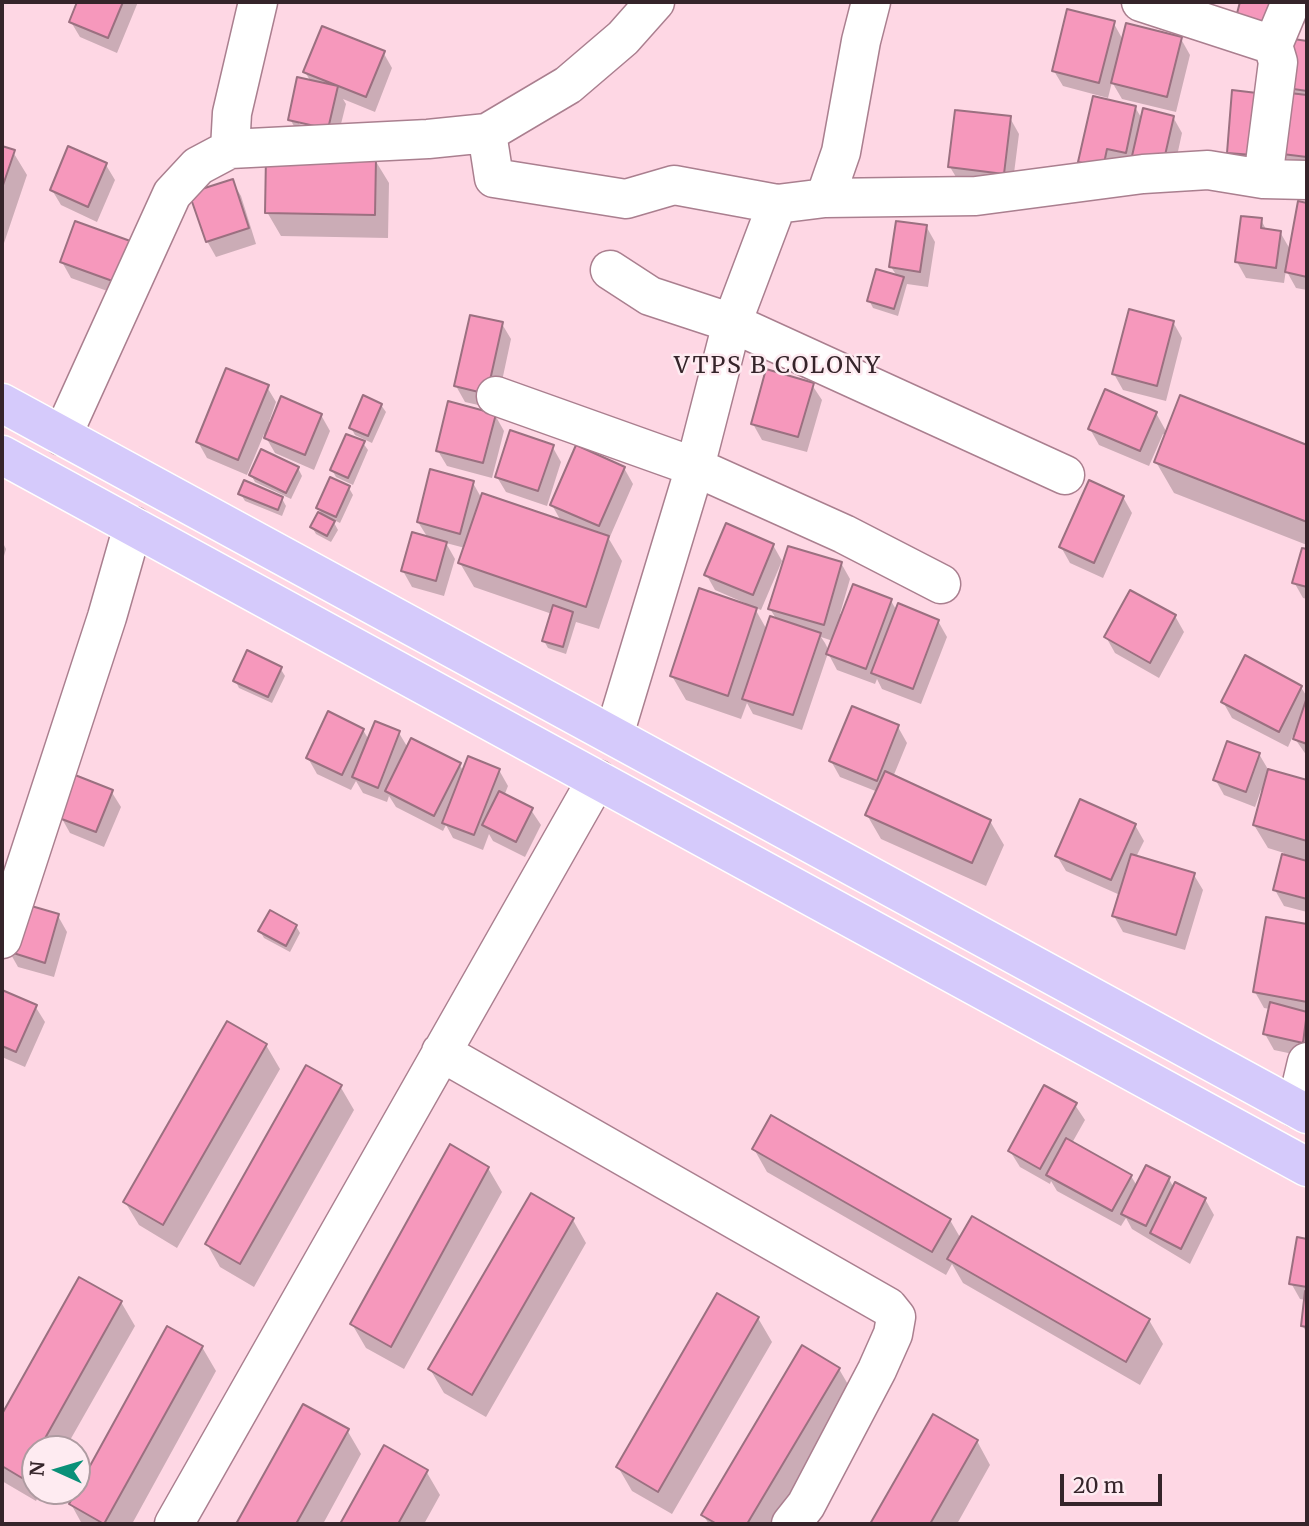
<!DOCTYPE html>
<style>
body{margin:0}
#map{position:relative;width:1309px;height:1526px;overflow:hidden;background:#fed7e4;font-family:Merriweather,serif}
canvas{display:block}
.frame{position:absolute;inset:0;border:4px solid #35242a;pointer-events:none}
.north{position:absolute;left:21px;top:1435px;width:70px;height:70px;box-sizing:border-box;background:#feebf1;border:2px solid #ae9ba1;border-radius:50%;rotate:274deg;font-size:19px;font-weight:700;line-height:28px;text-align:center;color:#35242a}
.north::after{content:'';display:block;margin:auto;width:24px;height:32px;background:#0a9078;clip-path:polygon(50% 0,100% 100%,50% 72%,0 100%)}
.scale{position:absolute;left:1060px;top:1474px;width:102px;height:32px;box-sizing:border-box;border:4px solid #35242a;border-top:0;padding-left:9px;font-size:21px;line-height:24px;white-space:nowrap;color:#35242a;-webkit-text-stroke:5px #feebf1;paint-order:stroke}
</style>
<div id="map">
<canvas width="1309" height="1526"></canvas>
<div class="frame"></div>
<div class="north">N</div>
<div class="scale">20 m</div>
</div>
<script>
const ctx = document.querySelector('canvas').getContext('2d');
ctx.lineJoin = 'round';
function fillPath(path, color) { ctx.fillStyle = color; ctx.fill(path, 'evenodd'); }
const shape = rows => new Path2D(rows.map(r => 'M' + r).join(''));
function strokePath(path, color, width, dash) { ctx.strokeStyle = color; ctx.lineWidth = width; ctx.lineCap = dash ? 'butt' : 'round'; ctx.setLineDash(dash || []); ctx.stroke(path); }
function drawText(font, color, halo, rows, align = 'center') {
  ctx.font = font + ' Merriweather,serif'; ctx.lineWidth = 5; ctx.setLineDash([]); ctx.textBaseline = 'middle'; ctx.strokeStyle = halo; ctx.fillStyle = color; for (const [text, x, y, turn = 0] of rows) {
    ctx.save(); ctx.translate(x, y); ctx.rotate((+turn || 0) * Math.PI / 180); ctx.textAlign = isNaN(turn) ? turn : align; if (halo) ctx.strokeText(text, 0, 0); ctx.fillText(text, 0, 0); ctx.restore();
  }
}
fillPath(shape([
 [79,2,138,2,117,53,80,37,71,22],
 [1307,6,1307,28,1303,21],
 [1113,22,1123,40,1181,39,1190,55,1176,112,1122,99,1112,82,1108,98,1063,86,1054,71],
 [1289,40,1307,43,1307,172,1285,169],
 [383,52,392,68,375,112,343,99,346,104,336,144,299,135,290,119,311,82,305,72],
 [299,121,336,133,299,124],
 [1256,94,1261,170,1238,169,1229,153],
 [1135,107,1142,119,1173,117,1182,133,1172,179,1089,177,1079,162],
 [1010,118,1019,134,1012,189,959,182,950,167],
 [2,148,13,152,27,175,2,249],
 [375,160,389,183,388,238,281,236,267,212],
 [106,165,115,180,97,222,61,205,52,190],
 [232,181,241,196,256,244,216,257,207,241],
 [1299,203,1307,204,1307,290,1296,288,1286,270,1284,283,1246,278,1237,262,1261,220,1267,231,1280,232,1291,251],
 [76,224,127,298,71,278,62,262],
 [926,226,935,242,928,287,907,284,898,316,873,308,869,300,897,276,891,267],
 [1173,322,1182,338,1166,401,1123,390,1114,374],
 [502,324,511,339,496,409,465,402,456,386],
 [812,385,822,400,807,452,762,440,753,424],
 [267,387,276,402,269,422,321,415,330,431,314,470,275,453,264,434,247,475,207,458,198,442],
 [1181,397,1307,447,1307,545,1174,493,1156,462,1166,435,1163,434,1149,466,1099,445,1090,429,1156,413,1167,433],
 [381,405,386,412,372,443,355,435,351,428],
 [495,415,504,431,492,478,447,466,438,451],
 [363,443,368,450,353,485,336,477,332,470],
 [552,446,561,462,547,506,506,492,497,477],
 [298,468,302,476,291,499,255,482,251,475],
 [624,468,633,484,609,539,622,561,599,629,576,622,566,654,548,648,544,641,552,614,474,587,460,563,465,548,446,543,455,559,444,596,412,587,403,571,428,538,418,522,473,483,482,499,561,521,552,505],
 [349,488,353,495,340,523,332,519,338,530,331,542,316,534,312,527,324,517,318,508],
 [240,493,280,495,286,506,282,516,245,501],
 [1123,497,1132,513,1103,578,1070,563,1061,547],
 [2,541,6,549,2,563],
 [773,545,782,561,761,610,754,607,767,630,777,620,770,609,841,563,850,579,840,614,891,601,897,611,938,621,947,637,921,704,882,689,877,679,875,684,837,670,828,653,802,730,753,714,747,703,741,719,686,700,672,676,745,603,715,590,706,574],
 [821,637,833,641,829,651,825,643],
 [1304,550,1307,551,1307,599,1303,598,1294,582],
 [1175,616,1184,632,1159,678,1115,653,1106,637],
 [280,668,285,676,272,703,239,688,235,680],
 [1301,687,1307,697,1307,756,1293,736,1288,747,1232,718,1223,702],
 [898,727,907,743,893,777,990,821,1004,845,986,886,881,839,867,815,878,792,840,777,831,761],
 [363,730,369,740,399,733,408,748,459,764,464,772,499,770,508,786,504,796,531,810,541,825,525,857,493,841,489,834,483,850,453,838,446,825,443,831,396,807,389,796,387,802,363,793,356,781,351,790,317,774,308,758],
 [1259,754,1269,771,1307,782,1307,912,1284,906,1275,890,1284,853,1268,848,1254,825,1264,791,1261,790,1255,807,1224,795,1215,779],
 [111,791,121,807,104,847,70,833,61,817],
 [1135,825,1144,841,1136,857,1194,875,1203,890,1185,950,1123,932,1114,916,1120,895,1066,871,1057,856],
 [58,916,67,932,54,977,18,967,9,951],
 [1267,919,1307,926,1307,1057,1274,1050,1265,1034,1270,1009,1264,1008,1255,992],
 [296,926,300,933,290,952,264,938,260,931],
 [2,992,35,1006,45,1022,25,1067,2,1057],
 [266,1045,280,1069,177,1248,139,1225,125,1202],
 [340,1086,354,1110,254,1287,220,1267,207,1244],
 [1075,1105,1085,1120,1072,1143,1131,1176,1137,1186,1169,1179,1174,1188,1205,1199,1214,1215,1190,1264,1132,1229,1126,1218,1121,1226,1057,1191,1051,1181,1050,1184,1020,1167,1010,1151],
 [754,1149,950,1220,961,1239,1149,1320,1163,1344,1140,1385,963,1283,952,1264,946,1275,767,1172],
 [488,1168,502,1192,404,1369,366,1348,352,1324],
 [573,1220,586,1243,486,1417,444,1393,430,1369],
 [1298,1239,1307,1241,1307,1333,1302,1325,1306,1300,1300,1299,1291,1283],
 [80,1279,121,1302,135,1326,65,1449,35,1449,35,1491,41,1491,36,1501,2,1481,2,1417],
 [758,1318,772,1342,672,1514,632,1491,618,1467],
 [202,1347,216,1371,132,1524,82,1524,71,1504],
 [839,1369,853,1393,775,1524,709,1524,703,1515],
 [304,1406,347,1430,361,1454,323,1524,238,1524],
 [934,1416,977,1441,990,1465,957,1524,872,1524],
 [385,1448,426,1471,440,1495,424,1524,342,1524]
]), '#0003');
const building = shape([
 [77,2,123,2,108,38,69,22,77,2],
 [1240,2,1277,2,1269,32,1235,21,1240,2],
 [1067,9,1115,21,1099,83,1052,71,1067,9],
 [1126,23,1182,37,1167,97,1111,83,1126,23],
 [322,26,385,51,366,97,303,72,322,26],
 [1287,38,1307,41,1307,91,1280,87,1287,38],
 [297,77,338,86,328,129,288,120,297,77],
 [1232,90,1257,93,1253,155,1227,153,1232,90],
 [1281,92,1307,95,1307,157,1274,153,1281,92],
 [1093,96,1136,106,1126,153,1107,149,1103,168,1078,162,1093,96],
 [1143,108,1174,116,1163,164,1132,156,1143,108],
 [955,110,1011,116,1004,174,948,167,955,110],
 [2,146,15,150,2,188,2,146],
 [68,146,107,163,88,207,50,190,68,146],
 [266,156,376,158,375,215,265,213,266,156],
 [233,179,249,228,206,242,189,193,233,179],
 [1298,201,1307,203,1307,277,1285,272,1298,201],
 [1241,216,1262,218,1261,228,1281,231,1276,268,1235,262,1241,216],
 [75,221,133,242,118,283,60,262,75,221],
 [896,221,927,225,920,272,889,267,896,221],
 [876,269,904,277,894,309,867,301,876,269],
 [1129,309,1174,321,1157,386,1112,374,1129,309],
 [470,315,503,322,487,394,454,386,470,315],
 [226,368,269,385,238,460,196,442,226,368],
 [766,369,814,383,798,437,751,424,766,369],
 [1105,389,1157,412,1140,451,1088,429,1105,389],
 [363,395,382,404,368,436,349,428,363,395],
 [1180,395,1307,445,1307,522,1154,462,1180,395],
 [281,396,322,414,305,455,264,438,281,396],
 [448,401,496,414,483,463,436,451,448,401],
 [510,430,554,445,538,491,495,477,510,430],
 [346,434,365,441,348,478,330,470,346,434],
 [576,445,625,467,599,526,550,505,576,445],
 [261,449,299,467,286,493,249,475,261,449],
 [430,469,474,481,460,534,417,522,430,469],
 [330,477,350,486,336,517,316,508,330,477],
 [244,480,283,497,278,510,238,494,244,480],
 [1089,480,1124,496,1094,563,1059,547,1089,480],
 [482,493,609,536,586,607,458,563,482,493],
 [318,512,335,521,327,536,310,527,318,512],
 [726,523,774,544,753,595,704,575,726,523],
 [412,532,447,542,436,581,401,571,412,532],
 [788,546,842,562,824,625,768,609,788,546],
 [1302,548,1307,549,1307,587,1292,583,1302,548],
 [853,584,892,599,866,669,826,654,853,584],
 [699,588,757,608,728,696,670,676,699,588],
 [1130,590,1176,615,1150,663,1104,637,1130,590],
 [898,603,939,620,913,689,871,673,898,603],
 [553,605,573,612,563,647,542,641,553,605],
 [770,616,821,633,793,715,742,699,770,616],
 [247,650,282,667,268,697,233,681,247,650],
 [1245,655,1302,686,1279,732,1221,702,1245,655],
 [1307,697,1307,744,1293,739,1307,697],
 [852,706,899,725,877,781,829,761,852,706],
 [328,711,364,729,342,775,306,758,328,711],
 [375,721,400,731,378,788,352,777,375,721],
 [411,738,461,763,434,816,385,791,411,738],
 [1227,741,1260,753,1246,792,1213,780,1227,741],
 [468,756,500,769,474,835,442,823,468,756],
 [1268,769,1307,780,1307,841,1253,825,1268,769],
 [885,771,991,820,972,863,865,815,885,771],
 [75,775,113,790,96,832,59,818,75,775],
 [499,791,533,808,516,842,482,825,499,791],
 [1080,799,1136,824,1111,880,1055,856,1080,799],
 [1131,854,1195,873,1176,935,1112,916,1131,854],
 [1282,854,1307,861,1307,899,1273,890,1282,854],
 [21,903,59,914,45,963,7,951,21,903],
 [270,910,297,925,286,946,258,931,270,910],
 [1266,917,1307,924,1307,1002,1253,992,1266,917],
 [2,990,37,1005,16,1052,2,1046,2,990],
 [1270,1002,1307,1012,1303,1043,1263,1034,1270,1002],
 [227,1021,267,1044,163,1225,123,1202,227,1021],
 [306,1065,342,1085,240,1264,205,1244,306,1065],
 [1044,1085,1077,1103,1040,1169,1008,1151,1044,1085],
 [771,1115,951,1219,932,1252,752,1149,771,1115],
 [1066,1138,1132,1175,1112,1211,1046,1175,1066,1138],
 [450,1144,489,1167,391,1347,350,1324,450,1144],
 [1146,1165,1170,1177,1146,1226,1121,1214,1146,1165],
 [1175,1182,1206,1198,1181,1249,1150,1233,1175,1182],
 [531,1193,574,1218,472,1395,428,1369,531,1193],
 [972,1216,1150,1319,1126,1362,947,1259,972,1216],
 [1297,1237,1307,1239,1307,1287,1289,1284,1297,1237],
 [79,1277,122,1301,39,1449,35,1449,35,1455,22,1478,2,1466,2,1414,79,1277],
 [1305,1291,1307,1291,1307,1327,1301,1326,1305,1291],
 [717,1293,759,1317,658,1492,616,1467,717,1293],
 [167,1326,203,1346,104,1524,69,1504,167,1326],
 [802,1345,840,1368,747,1524,717,1524,701,1515,802,1345],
 [303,1404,349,1429,296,1524,236,1524,303,1404],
 [933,1414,978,1440,930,1524,870,1524,933,1414],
 [384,1445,428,1470,398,1524,340,1524,384,1445]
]);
fillPath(building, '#f698bc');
strokePath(building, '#9b7080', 2);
const minor = shape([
 [1141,2,1273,45],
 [487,133,494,178,626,199,674,185,777,204],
 [230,149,232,113,258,2],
 [1263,179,1278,62,1273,45,1291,2],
 [825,198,976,196,1143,174,1208,170,1263,179,1307,180],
 [610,270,650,296,732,323,1065,475],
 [496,396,695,467,844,534,941,584],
 [62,436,172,194,198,166,230,149,428,139,487,133,568,85,623,38,655,2],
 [614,735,695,467,732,323,777,204,825,198,841,152,861,41,871,2],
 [2,939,107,617,133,526],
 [441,1052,888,1307,896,1317,893,1334,877,1370,806,1505,791,1524],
 [1296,1108,1307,1062],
 [174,1524,597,779]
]);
const highway = shape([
 [2,403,1307,1114],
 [2,455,1307,1167]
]);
strokePath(minor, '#aa7f8f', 41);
strokePath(highway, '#fff', 41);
strokePath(minor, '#fff', 38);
strokePath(highway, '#d5cafb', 38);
ctx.letterSpacing = '2px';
drawText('23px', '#35242a', '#feebf1', [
 ["VTPS B COLONY",778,366]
]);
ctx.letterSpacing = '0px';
</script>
